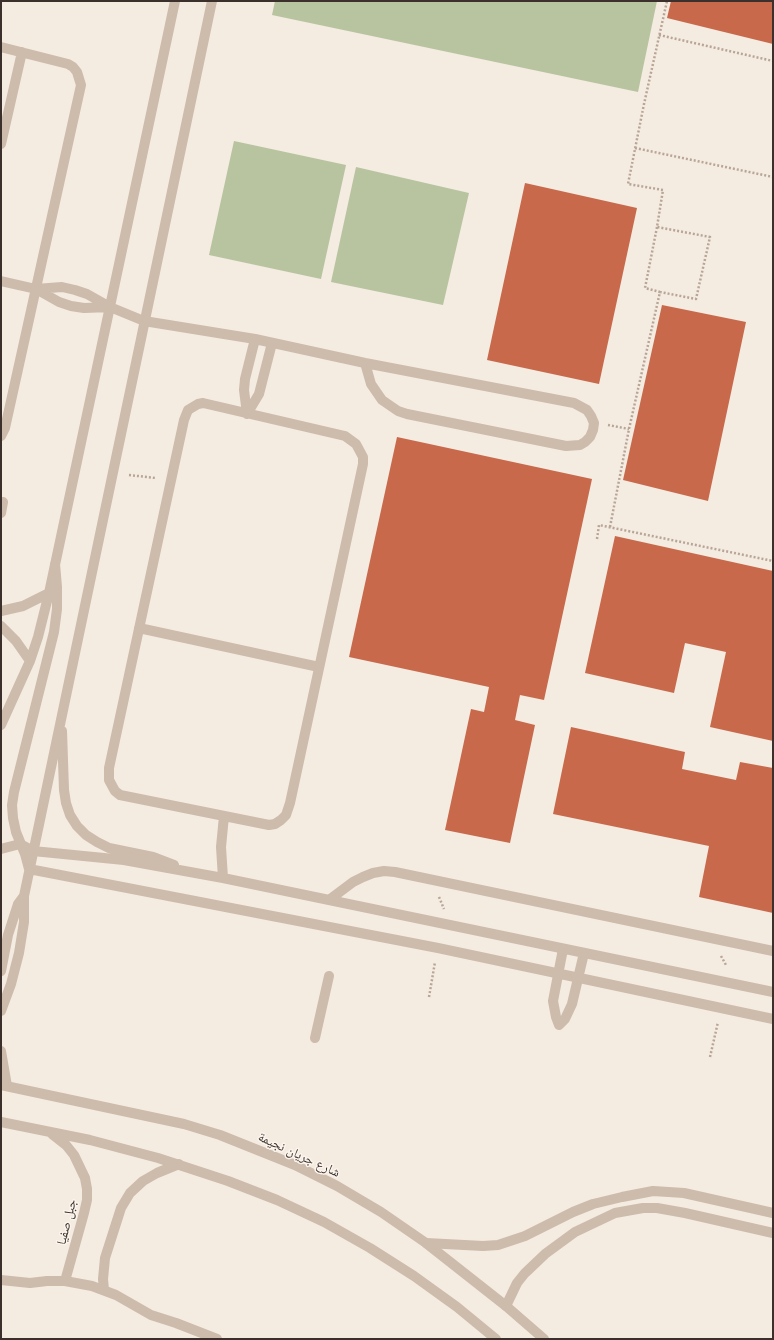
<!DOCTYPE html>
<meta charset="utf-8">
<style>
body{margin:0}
#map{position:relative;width:774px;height:1340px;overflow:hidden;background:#f4ebe1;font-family:"PT Sans",sans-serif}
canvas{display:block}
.frame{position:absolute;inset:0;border:2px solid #3b302b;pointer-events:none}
</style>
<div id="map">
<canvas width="774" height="1340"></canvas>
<div class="frame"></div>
</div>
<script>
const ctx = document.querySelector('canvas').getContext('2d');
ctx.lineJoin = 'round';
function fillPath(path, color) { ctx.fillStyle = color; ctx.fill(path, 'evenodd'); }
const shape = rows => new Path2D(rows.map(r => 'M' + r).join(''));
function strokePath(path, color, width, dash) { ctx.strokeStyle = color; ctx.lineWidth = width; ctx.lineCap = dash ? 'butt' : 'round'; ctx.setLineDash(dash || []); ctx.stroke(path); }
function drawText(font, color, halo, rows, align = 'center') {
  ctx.font = font + ' "PT Sans","Noto Naskh Arabic",sans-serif'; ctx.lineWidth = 3; ctx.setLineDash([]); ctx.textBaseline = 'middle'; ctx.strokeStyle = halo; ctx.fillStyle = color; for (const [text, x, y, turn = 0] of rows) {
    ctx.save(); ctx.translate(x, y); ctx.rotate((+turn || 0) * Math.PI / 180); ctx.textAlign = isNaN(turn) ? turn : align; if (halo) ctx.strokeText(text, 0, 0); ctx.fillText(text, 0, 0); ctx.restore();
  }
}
fillPath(shape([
 [275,1,657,1,638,92,272,15],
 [234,141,346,165,321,279,209,255],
 [356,167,469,193,443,305,331,282]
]), '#b8c4a0');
fillPath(shape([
 [671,1,773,1,773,44,667,18],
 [525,183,637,208,599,384,487,360],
 [662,305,746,322,708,501,623,480],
 [397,437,592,479,544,700,520,695,515,720,535,725,510,843,445,830,471,709,484,712,489,687,349,657],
 [615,536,773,571,773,741,710,727,726,652,685,643,674,693,585,673],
 [571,727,685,752,682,769,736,780,740,762,773,768,773,913,699,897,709,846,553,814]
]), '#c8694b');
strokePath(shape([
 [659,35,773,61],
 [635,148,773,177],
 [657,227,645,288,660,292],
 [608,425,629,429],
 [129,475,156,478],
 [610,527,629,429,660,292,696,299,710,237,657,227,663,190,628,184,644,104,667,1],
 [597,539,599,525,773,561],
 [439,897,444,909],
 [721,956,726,965],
 [429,997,435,962],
 [710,1057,718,1022]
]), '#b9a596', 2.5, [2, 2]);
strokePath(shape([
 [1,47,68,64,73,67,77,72,81,85,5,428,1,436],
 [1,144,22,52],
 [1,281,36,289,62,287,75,290,87,294,110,307,144,321,255,339,365,363,574,403,587,410,591,416,594,423,593,430,590,437,585,442,580,445,566,446,407,414,398,411,382,400,371,384,365,363],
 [36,289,59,302,71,306,84,308,110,307],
 [203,403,345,436,356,444,363,457,363,464,290,803,286,815,281,820,275,824,269,825,120,795,115,791,109,780,109,768,184,420,188,410,198,404,203,403],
 [247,414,244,390,245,379,255,339],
 [247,414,259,394,272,343],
 [1,513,3,502],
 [55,564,57,587,57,609,54,632,14,792,12,805,13,818,16,832,25,854,29,869,438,948,773,1019],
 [1,611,23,606,49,593],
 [1,626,16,641,30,661],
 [139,628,319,667],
 [1,725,30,661,38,637,49,593,175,1],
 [62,731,64,790,66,803,70,815,77,826,86,835,97,842,109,848,153,857,174,865],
 [1,849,20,844,33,851,124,860,223,878,773,992],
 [223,878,221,847,224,816],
 [329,900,353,882,363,877,373,873,384,871,395,872,773,951],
 [563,949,553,1001,556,1017,559,1025,565,1019,572,1004,584,953],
 [1,971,8,935,18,904,24,896],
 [1,1011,11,984,19,953,24,922,24,896,212,1],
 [315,1038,329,976],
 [1,1051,7,1086],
 [426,1243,483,1246,498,1245,525,1236,573,1212,593,1204,622,1197,653,1191,684,1193,773,1213],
 [506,1306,517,1283,525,1273,545,1254,575,1232,615,1213,643,1208,657,1208,685,1213,773,1233]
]), '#cdbbac', 10);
strokePath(shape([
 [1,1085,184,1124,220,1135,295,1165,337,1186,381,1212,426,1243,506,1306,544,1339],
 [1,1122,90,1140,158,1158,228,1181,277,1200,324,1222,370,1248,414,1276,457,1307,496,1339],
 [52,1134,66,1145,74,1155,85,1178,87,1189,87,1200,84,1213,65,1281],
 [1,1280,30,1283,47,1281,65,1281,92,1286,116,1295,151,1315,176,1323,217,1339],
 [104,1290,103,1279,105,1258,121,1208,130,1193,143,1181,157,1173,179,1164]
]), '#cdbbac', 10);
drawText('13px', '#3b302b', '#fbf5ee', [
 ["شارع جريان نجيمة",299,1155,25],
 ["جبل صفيا",67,1222,-76]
]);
</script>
